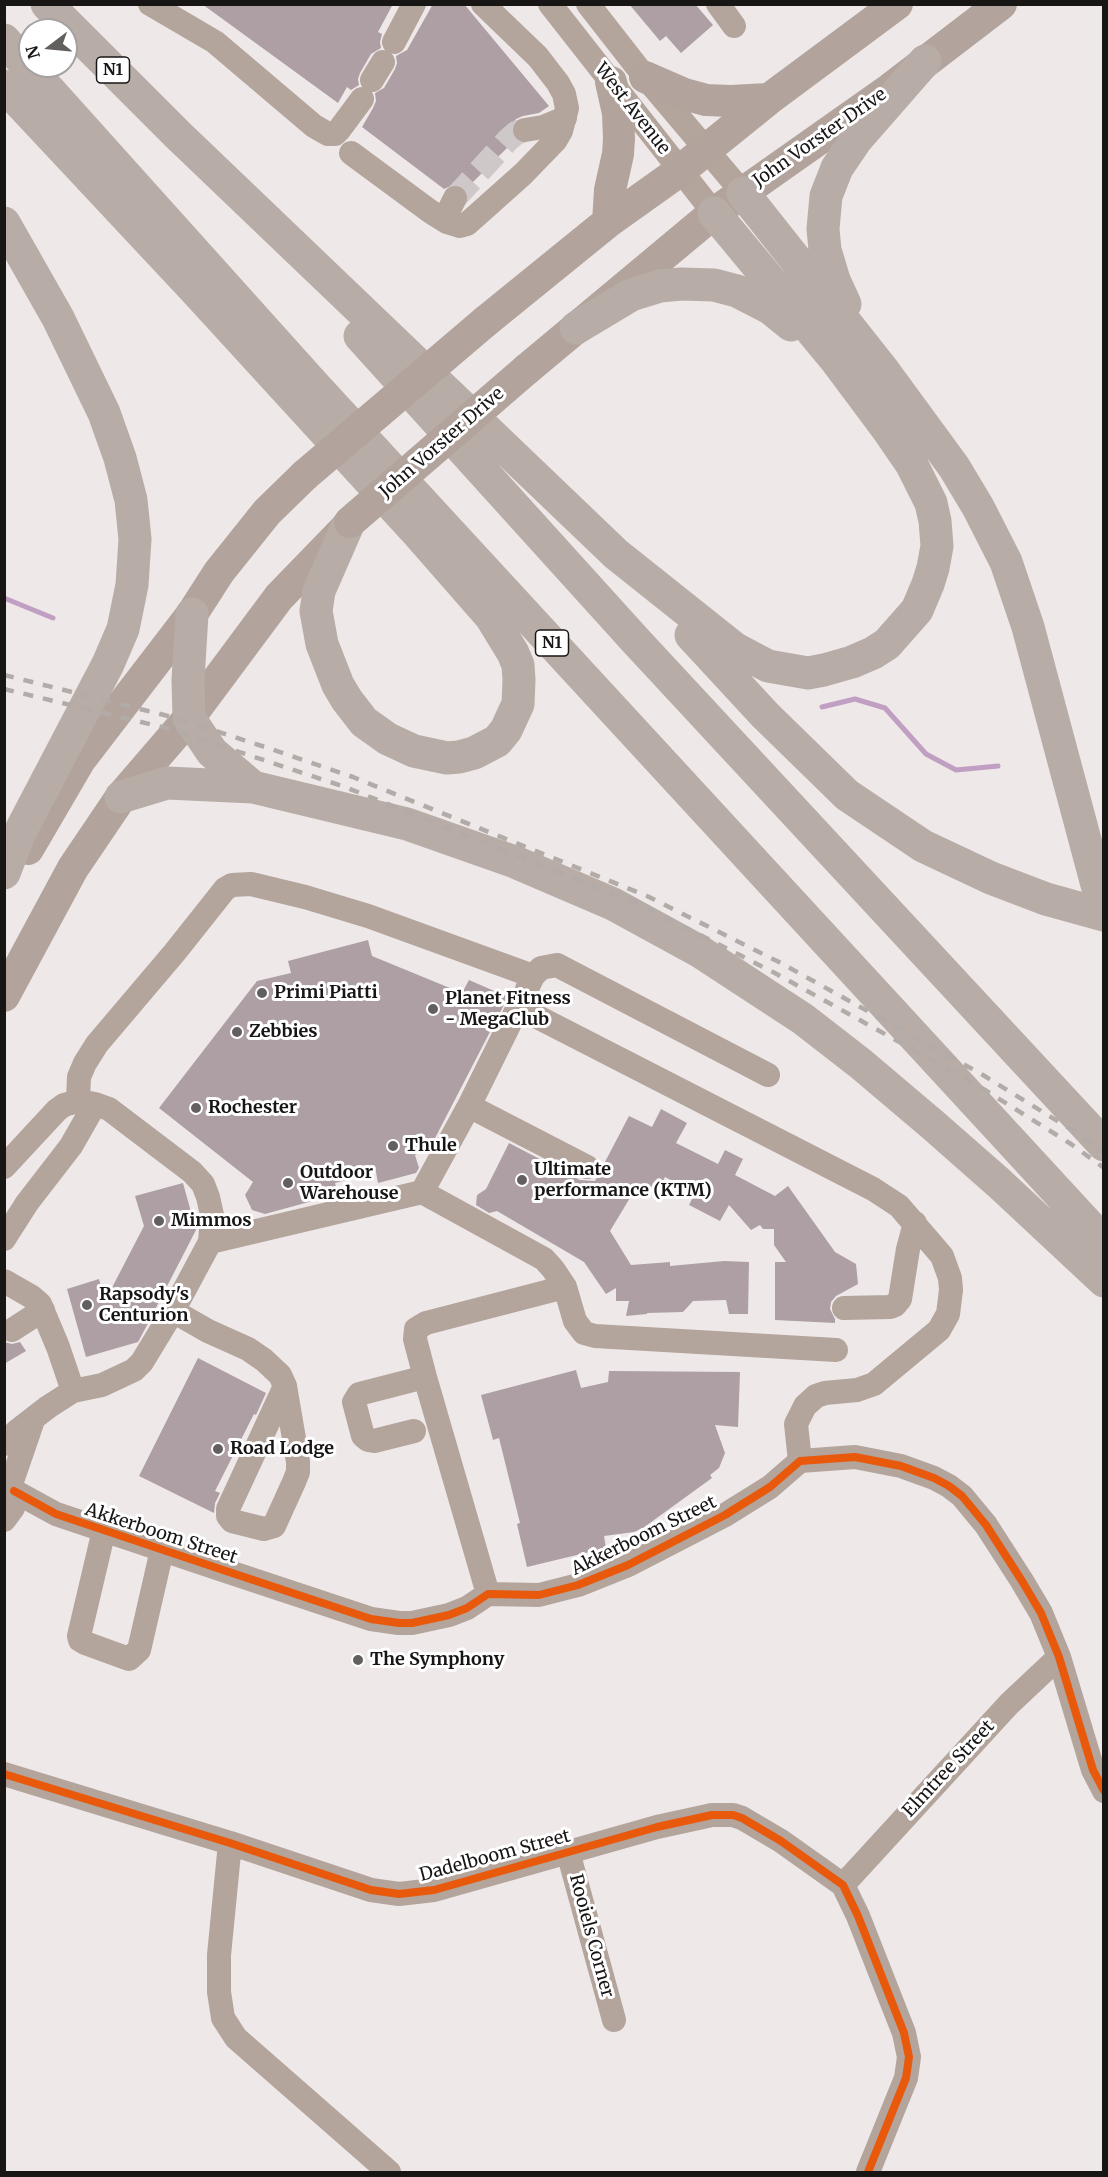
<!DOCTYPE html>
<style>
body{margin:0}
#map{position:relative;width:1108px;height:2177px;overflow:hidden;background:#eee8e8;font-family:Merriweather,serif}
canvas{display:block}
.frame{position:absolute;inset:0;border:6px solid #181515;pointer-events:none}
.north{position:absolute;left:18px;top:18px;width:60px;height:60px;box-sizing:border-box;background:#fff;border:2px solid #a3a1a1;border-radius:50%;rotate:254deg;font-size:16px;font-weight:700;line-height:24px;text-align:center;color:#181515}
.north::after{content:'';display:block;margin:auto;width:21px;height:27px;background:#635f5f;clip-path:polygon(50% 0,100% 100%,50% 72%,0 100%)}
</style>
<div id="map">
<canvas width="1108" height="2177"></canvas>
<div class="frame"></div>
<div class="north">N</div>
</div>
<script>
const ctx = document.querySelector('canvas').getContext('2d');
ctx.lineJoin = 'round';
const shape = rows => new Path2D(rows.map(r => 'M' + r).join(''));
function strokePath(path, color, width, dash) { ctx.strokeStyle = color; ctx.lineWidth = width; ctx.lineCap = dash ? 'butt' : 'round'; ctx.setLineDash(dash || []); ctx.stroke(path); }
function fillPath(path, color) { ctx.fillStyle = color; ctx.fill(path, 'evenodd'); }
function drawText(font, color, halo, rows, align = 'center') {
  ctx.font = font + ' Merriweather,serif'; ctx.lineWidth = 6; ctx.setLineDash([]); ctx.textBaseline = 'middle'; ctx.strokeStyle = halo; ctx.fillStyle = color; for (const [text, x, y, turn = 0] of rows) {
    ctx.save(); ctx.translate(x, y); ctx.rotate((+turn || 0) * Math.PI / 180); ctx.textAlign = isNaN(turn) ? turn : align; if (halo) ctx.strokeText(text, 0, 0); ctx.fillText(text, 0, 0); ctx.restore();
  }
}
strokePath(shape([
 [4,598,53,618],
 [822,707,855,699,885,708,926,754,956,770,998,766]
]), '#c09fc2', 5);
fillPath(shape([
 [202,4,393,4,378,32,382,34,380,42,381,48,371,54,360,73,358,79,359,85,351,90,347,87,338,103],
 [433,4,464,4,549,106,539,113,523,116,516,119,512,124,511,132,515,140,466,189,455,184,444,189,362,127,373,108,376,101,375,93,384,88,395,69,397,63,396,56,407,50],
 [629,4,695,4,713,25,681,53,666,36,660,41],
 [368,940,372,956,462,993,469,980,508,997,433,1142,415,1155,419,1168,416,1173,378,1183,376,1172,335,1183,338,1194,265,1214,252,1210,245,1195,253,1182,159,1108,257,981,291,973,288,961],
 [661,1109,687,1123,676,1143,718,1164,725,1150,743,1159,735,1175,775,1196,788,1186,835,1252,856,1264,858,1284,836,1296,831,1302,830,1309,835,1319,835,1323,775,1320,775,1262,786,1262,774,1245,774,1229,763,1229,760,1225,751,1230,729,1205,720,1221,689,1205,695,1193,665,1177,658,1191,644,1184,641,1190,636,1188,610,1231,631,1265,670,1262,670,1266,724,1261,749,1262,748,1314,729,1314,726,1300,693,1301,683,1312,647,1313,647,1314,626,1316,629,1301,616,1301,616,1288,606,1294,584,1262,497,1211,489,1213,476,1205,477,1195,486,1189,509,1143,580,1180,595,1181,629,1116,652,1127],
 [183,1183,196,1230,145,1329,138,1342,86,1357,67,1289,99,1279,105,1301,144,1226,135,1196],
 [4,1342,12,1344,20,1342,26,1351,4,1364],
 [198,1358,266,1393,256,1415,254,1414,215,1491,220,1493,215,1503,214,1513,139,1476],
 [576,1370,581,1388,608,1382,609,1371,740,1372,738,1427,715,1425,725,1453,719,1468,710,1475,712,1478,643,1528,634,1532,604,1536,606,1548,527,1567,517,1524,520,1523,499,1438,493,1440,481,1395]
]), '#ad9fa4');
strokePath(shape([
 [455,198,508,140,516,133,525,130]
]), '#cec8c8', 24, [24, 12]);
strokePath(shape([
 [150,4,215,42,314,126,328,134,335,134,339,130,362,99],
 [550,4,714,213],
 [588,4,645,77,743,193],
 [718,4,734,26],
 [394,42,414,4],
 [372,80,383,62],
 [525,130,543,127,565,118],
 [351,153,431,212,447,222,460,226,467,224,523,174,555,141,561,131,567,108,564,94,558,83,538,57,483,4],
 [447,222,449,210,455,198],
 [527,989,533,976,541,968,557,965,768,1075],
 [78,1101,79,1077,85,1063,97,1044,175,952,225,889,232,885,251,884,305,897,368,916,533,976],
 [469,1106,587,1167],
 [4,1167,57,1110,64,1105,78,1101,95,1104,109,1109,192,1172,203,1184,208,1197,212,1215,210,1242,173,1311],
 [422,1192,544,1259,553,1269,565,1287,575,1321,584,1333,595,1336,836,1350],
 [4,1239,27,1203,71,1146,95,1104],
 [210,1242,422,1192,469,1106,518,1007,873,1189,899,1206,942,1256,950,1278,951,1290,948,1314,939,1330,874,1384,857,1390,825,1393,816,1396,805,1406,796,1424,800,1461],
 [4,1281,32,1297,40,1304,58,1347,73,1391,48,1407,17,1431,4,1444],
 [844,1308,890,1307,895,1305,900,1299,908,1249,915,1223],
 [12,1330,43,1310],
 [73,1391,102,1385,134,1370,142,1362,173,1311,208,1331,248,1349,264,1360,280,1375,285,1386,298,1462,298,1472,294,1482,274,1526,264,1529,232,1521,228,1516,228,1509,285,1386],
 [414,1431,374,1441,368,1440,363,1436,354,1402,359,1394,425,1377],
 [11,1484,33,1420],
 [14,1491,56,1514,226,1571,371,1619,399,1623,412,1623,449,1615,467,1608,488,1594,539,1595,578,1585,628,1565,725,1515,770,1487,800,1461,855,1457,901,1466,934,1478,949,1486,962,1496,986,1525,1022,1581,1041,1613,1059,1657,1093,1770,1104,1791],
 [4,1520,13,1508,15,1500,14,1491,8,1480],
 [104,1530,79,1636,80,1640,85,1643,129,1659,139,1650,162,1550],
 [488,1594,425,1377,415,1339,416,1329,426,1323,565,1287],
 [4,1774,230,1843,371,1890,399,1894,434,1890,657,1827,712,1815,733,1815,742,1818,781,1841,843,1885,858,1916,904,2033,909,2057,906,2078,868,2172],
 [230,1843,219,1955,219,1992,223,2018,236,2038,389,2172],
 [568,1852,614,2020],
 [843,1885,1009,1704,1059,1657]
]), '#b3a49c', 24);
strokePath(shape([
 [645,77,684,94,706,100,731,101,769,99],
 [608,222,610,190,618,154,619,139,618,113,611,82],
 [486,321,608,222,681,170,769,99,897,4],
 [527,369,714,213,890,89,1001,4],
 [28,849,80,760,192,614,219,572,267,512,305,475],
 [4,996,73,868,121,797,189,718,279,597,344,530]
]), '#b2a49c', 32);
strokePath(shape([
 [47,4,178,135,616,554,734,648,768,666,808,673,824,670,852,662,873,653,887,644,917,610,928,584,933,568,937,546,935,521,931,503,912,465,888,430,835,359,714,213],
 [4,40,314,385,1104,1242],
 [4,86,196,291,414,529,491,617,513,653,518,665,519,680,518,704,506,730,497,741,474,753,459,757,447,758,414,751,388,739,364,722,347,700,338,685,322,644,316,611,319,591,347,527],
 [743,193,883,370,954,467,978,507,1006,562,1028,627,1104,911],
 [4,223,58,318,104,413,120,458,131,500,135,539,132,585,123,629,108,664,19,834,4,873],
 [845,304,834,280,825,250,823,229,826,196,837,168,856,140,925,61],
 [576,328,631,295,660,286,681,284,714,285,737,291,770,308,791,325],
 [360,336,636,641,1104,1145],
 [192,614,188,680,189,718,212,752,253,787],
 [691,635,765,715,847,795,923,846,991,878,1046,899,1104,915],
 [121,797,167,783,253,787,407,824,515,862,613,904,699,951,803,1019,861,1064,933,1125,999,1183,1104,1281]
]), '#b8aca7', 33);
strokePath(shape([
 [4,675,176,718,268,748,353,777,647,896,779,962,983,1075,1077,1133,1104,1153],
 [4,689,170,729,345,787,643,906,773,972,977,1085,1071,1144,1104,1168]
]), '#b2aba7', 4.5, [10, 10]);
strokePath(shape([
 [305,475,486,321],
 [350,522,527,369]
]), '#b2a49c', 32);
strokePath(shape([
 [14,1491,56,1514,226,1571,371,1619,399,1623,412,1623,449,1615,467,1608,488,1594,539,1595,578,1585,628,1565,725,1515,770,1487,800,1461,855,1457,901,1466,934,1478,949,1486,962,1496,986,1525,1022,1581,1041,1613,1059,1657,1093,1770,1104,1791],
 [4,1774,230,1843,371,1890,399,1894,434,1890,657,1827,712,1815,733,1815,742,1818,781,1841,843,1885,858,1916,904,2033,909,2057,906,2078,868,2172]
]), '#e8590c', 8);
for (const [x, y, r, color] of [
 [262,993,6,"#635f5f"],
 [433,1009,6,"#635f5f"],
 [237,1032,6,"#635f5f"],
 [196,1108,6,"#635f5f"],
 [393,1146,6,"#635f5f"],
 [522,1180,6,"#635f5f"],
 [288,1183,6,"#635f5f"],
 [159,1221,6,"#635f5f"],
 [87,1305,6,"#635f5f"],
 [218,1449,6,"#635f5f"],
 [358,1660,6,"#635f5f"]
]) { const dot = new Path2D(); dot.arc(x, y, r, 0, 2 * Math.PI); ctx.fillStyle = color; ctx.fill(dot); strokePath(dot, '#fff', 2); }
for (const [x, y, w] of [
 [113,70,33],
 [552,643,33]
]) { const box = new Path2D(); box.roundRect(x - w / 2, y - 13, w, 26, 4.5); ctx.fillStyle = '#fff'; ctx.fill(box); strokePath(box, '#181515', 1.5); }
drawText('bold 16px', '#181515', null, [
 ["N1",113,70],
 ["N1",552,643]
]);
drawText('18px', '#181515', '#fff', [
 ["West Avenue",632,109,52],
 ["John Vorster Drive",820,138,-35],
 ["John Vorster Drive",442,443,-41],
 ["Akkerboom Street",161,1534,18],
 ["Akkerboom Street",644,1536,-26],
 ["Elmtree Street",949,1769,-47],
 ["Dadelboom Street",495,1856,-15],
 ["Rooiels Corner",591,1936,75]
]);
drawText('bold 18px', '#181515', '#fff', [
 ["Primi Piatti",274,993],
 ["Planet Fitness",445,999],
 ["- MegaClub",445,1020],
 ["Zebbies",249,1032],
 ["Rochester",208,1108],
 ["Thule",405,1146],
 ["Ultimate",534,1170],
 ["performance (KTM)",534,1191],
 ["Outdoor",300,1173],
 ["Warehouse",300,1194],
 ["Mimmos",171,1221],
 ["Rapsody's",99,1295],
 ["Centurion",99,1316],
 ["Road Lodge",230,1449],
 ["The Symphony",370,1660]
], 'left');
</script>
